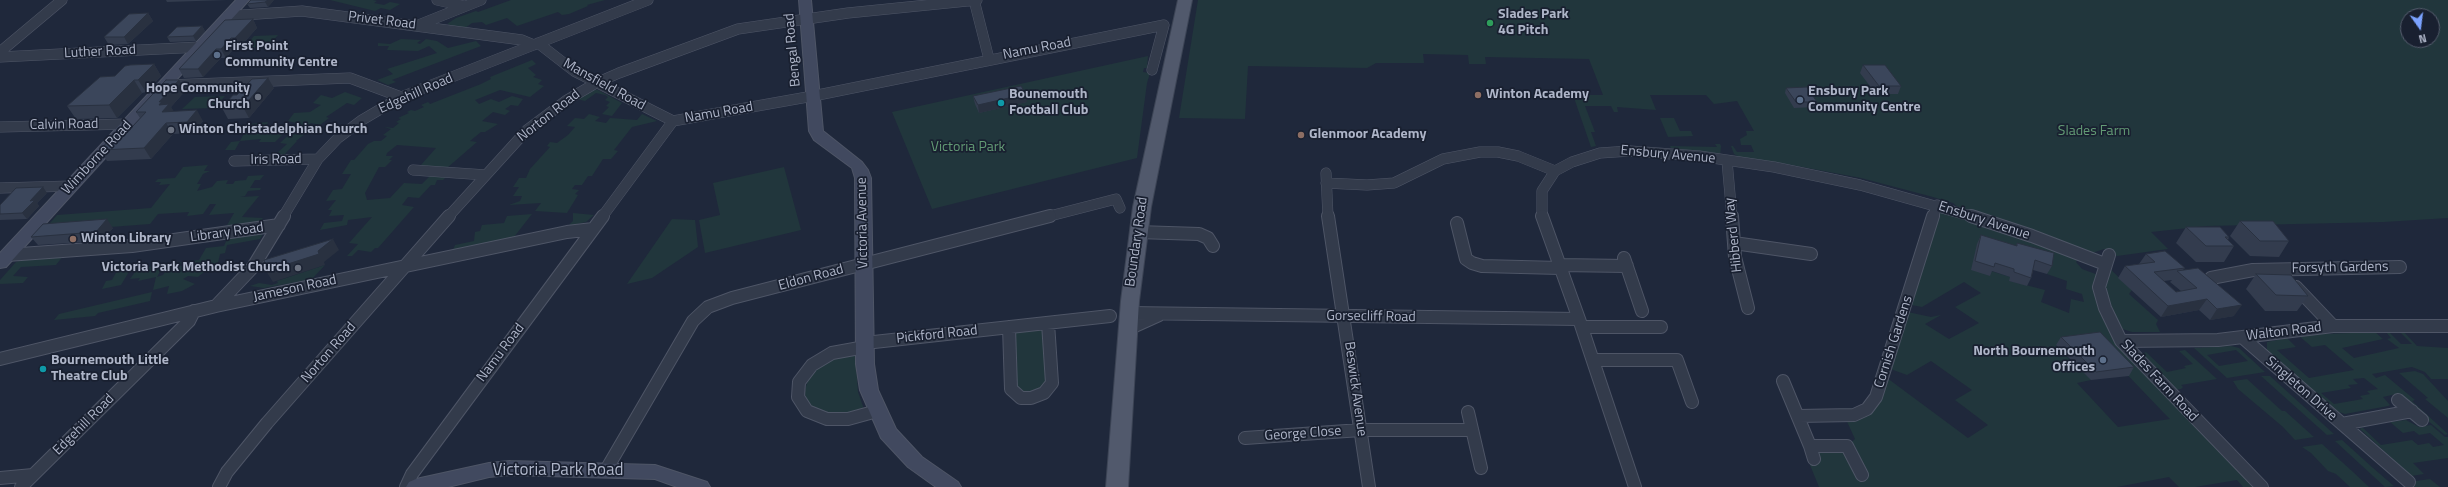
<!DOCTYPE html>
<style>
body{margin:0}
#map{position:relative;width:2448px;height:487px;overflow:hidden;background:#1f283b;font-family:"Titillium Web",sans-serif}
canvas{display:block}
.north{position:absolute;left:2400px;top:8px;width:40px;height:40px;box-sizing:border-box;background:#192030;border:1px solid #555c6d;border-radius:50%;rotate:166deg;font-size:11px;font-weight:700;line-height:16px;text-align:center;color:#aeb5c8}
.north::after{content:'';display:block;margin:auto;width:14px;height:18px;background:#7ba2ff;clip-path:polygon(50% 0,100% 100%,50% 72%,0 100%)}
</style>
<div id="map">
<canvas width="2448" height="487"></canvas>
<div class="north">N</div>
</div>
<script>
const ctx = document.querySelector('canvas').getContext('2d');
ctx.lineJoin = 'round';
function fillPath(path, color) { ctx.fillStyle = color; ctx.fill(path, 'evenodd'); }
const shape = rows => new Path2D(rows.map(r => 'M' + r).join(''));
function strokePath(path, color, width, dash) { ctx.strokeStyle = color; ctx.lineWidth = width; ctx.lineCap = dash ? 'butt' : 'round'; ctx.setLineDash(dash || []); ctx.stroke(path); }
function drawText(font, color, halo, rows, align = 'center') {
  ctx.font = font + ' "Titillium Web",sans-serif'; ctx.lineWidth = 3.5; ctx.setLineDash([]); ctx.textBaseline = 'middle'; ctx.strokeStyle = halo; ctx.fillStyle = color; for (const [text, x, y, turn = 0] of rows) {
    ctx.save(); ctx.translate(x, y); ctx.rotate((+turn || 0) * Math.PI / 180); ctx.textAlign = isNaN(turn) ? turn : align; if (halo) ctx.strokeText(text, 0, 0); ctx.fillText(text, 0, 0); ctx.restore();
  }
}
fillPath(shape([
 [330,0,373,0,377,1,374,3,384,5,390,2,400,4,390,10,381,8,375,11],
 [511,0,605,0,587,5,588,6,569,14,562,15,558,12,517,26,507,18,486,25,482,22,472,23,465,28,447,26,449,24,447,24,456,18,476,11,478,12],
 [1198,0,2448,0,2448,218,2384,222,2207,226,2151,232,2168,249,2117,256,2104,249,2092,253,1959,208,1953,203,1933,197,1861,178,1781,163,1742,159,1734,154,1731,146,1733,146,1737,152,1754,152,1751,145,1741,145,1740,139,1747,135,1746,131,1754,131,1737,101,1714,104,1706,95,1650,95,1656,110,1617,107,1618,112,1614,112,1611,106,1585,106,1595,132,1591,132,1596,146,1591,147,1573,95,1603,95,1589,59,1485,57,1486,64,1469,64,1468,55,1423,54,1424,63,1376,63,1367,68,1248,66,1245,119,1179,118],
 [2408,16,2432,16,2432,40,2408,40],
 [278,35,267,47,243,48,254,36],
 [401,39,421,40,417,43,420,44,426,39,437,41,448,48,476,41,481,46,392,80,396,82,388,85,377,80,393,74,387,69,437,53,429,46,418,51,387,50,389,46,378,46,378,43,390,44],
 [1148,56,1147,68,1144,68,1143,72,1150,73,1147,83,1137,158,932,209,892,112],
 [532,60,536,64,528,68,536,75,533,77,542,80,538,84,544,86,530,97,500,90,475,100,479,104,491,99,499,102,512,96,523,99,518,106,511,105,505,109,510,111,505,115,493,112,482,121,498,124,485,132,481,132,470,141,477,142,447,168,420,166,436,148,397,145,387,153,386,156,393,156,389,160,392,160,385,167,379,167,365,193,367,200,390,198,404,183,422,184,430,176,449,174,443,180,437,180,435,185,431,185,419,198,408,197,402,205,414,207,378,248,375,248,371,252,358,250,352,256,347,256,358,244,349,243,372,217,348,220,347,225,320,230,324,223,342,221,344,215,329,216,332,210,328,210,336,200,326,201,333,190,342,189,351,174,342,174,351,160,354,160,368,144,374,141,381,141,387,136,383,135,391,129,384,127,393,128,399,123,396,122,401,119,398,118,409,113,407,112,411,110,415,111,424,107,421,105,428,102,430,104,481,84,491,79,490,77],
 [591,90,598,90,622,103,612,116,602,114,609,107,606,106,610,102,605,100,608,97,605,95,596,93,585,101,577,99],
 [345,92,362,98,354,105,347,103,326,117,329,118,320,125,311,123,306,127,311,129,296,141,297,141,284,155,275,155,287,144,280,143,300,124,288,121,294,113,310,112,321,105,313,103,321,95,332,98],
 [225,96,214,108,182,109,195,97],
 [589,114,600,117,595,121,606,123,610,118,637,120,642,114,657,121,632,127,614,150,618,151,611,159,603,159,592,176,588,176,582,185,575,185,572,189,579,190,575,194,578,195,567,213,535,211,541,203,509,205,520,201,522,196,513,196,519,187,513,187,519,178,526,178,530,169,550,147,547,146,550,142,557,143,568,135,575,127,567,126,575,118,584,119],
 [1660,118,1674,118,1680,131,1691,131,1693,136,1668,137],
 [268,122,266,127,271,127,267,131,281,131,282,135,275,142,259,142,261,139,240,141,235,150,225,150,231,142,240,141,249,124],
 [1715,144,1720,144,1721,146,1720,156,1671,148,1670,146,1717,147],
 [208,165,204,171,210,171,203,174,197,184,201,184,197,191,212,187,217,181,228,180,226,184,233,184,235,181,246,180,248,176,264,175,260,180,255,180,250,188,261,188,260,190,248,191,245,196,240,197,259,196,242,217,263,218,260,222,226,227,234,213,209,215,216,204,210,204,203,214,187,216,189,212,158,214,150,224,57,231,44,230,57,215,151,208,170,184,159,185,161,182,155,182,158,179,175,178,183,167],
 [784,167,801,230,705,253,699,220,720,215,713,183],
 [1937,205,2081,255,2076,262,2082,269,2101,276,2105,264,2132,290,2129,294,2158,320,2156,324,2160,332,2132,332,2113,326,2262,487,2243,487,2237,480,2195,487,2179,487,2169,477,2117,487,1819,487,1810,465,1814,459,1810,446,1847,446,1855,439,1844,415,1867,409,1883,375,1968,438,1988,425,1955,400,1972,390,1931,361,1907,375,1885,367,1903,311,1931,317,1941,315,1925,324,1949,339,1979,323,1955,307,1981,293,1964,282,1922,307,1906,304],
 [2049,262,2047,274,2067,281,2066,289,2082,294,2084,302,2071,299,2069,313,2041,302,2045,290,2010,281,2010,277,1991,271],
 [2095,341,2162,411,2170,419,2118,427,2077,383,2091,380,2091,359,2071,361,2056,345],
 [573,213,594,215,586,222,547,230,569,225,573,221],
 [532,214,514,237,453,250,455,245,474,241,475,232,480,231,482,225,504,223,507,216],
 [672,219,695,220,698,247,652,278,627,284],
 [264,232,260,239,227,245,225,253,220,254,218,263,211,271,204,272,198,277,188,276,183,279,195,284,182,291,167,294,169,286,153,290,156,277,138,281,140,278,130,279,135,272,145,270,147,267,164,264,157,277,163,275,171,263,182,262,180,266,185,266,188,261,199,260,206,248,224,246,228,237],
 [63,256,56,265,21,267,13,276,28,277,23,283,0,284,0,280,16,262,24,259],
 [325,265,312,279,264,288,250,286,259,283,272,285,278,283,277,281],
 [130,270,121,285,102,289,106,281,112,280,117,271],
 [152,292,150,301,98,313,95,316,54,320,59,314],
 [2316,327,2324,334,2375,332,2383,339,2342,348,2354,358,2399,348,2387,339,2391,338,2386,332,2389,332,2401,344,2412,344,2400,332,2403,331,2417,346,2448,348,2448,379,2431,379,2425,372,2412,367,2372,374,2376,378,2385,375,2415,400,2412,401,2448,434,2445,435,2396,394,2383,397,2390,405,2388,406,2345,414,2336,411,2267,351,2267,342,2287,338,2296,347,2277,350,2309,378,2354,370,2325,345,2312,347,2292,330],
 [2364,378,2378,389,2367,391,2370,394,2360,396,2363,399,2334,404,2321,393,2351,388,2348,385,2358,384,2353,379],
 [1044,330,1047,379,1045,386,1030,395,1016,389,1013,333],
 [2231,346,2239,348,2265,372,2227,378,2194,348],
 [2236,350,2248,361,2219,366,2207,355],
 [2185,350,2217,379,2181,385,2183,387,2181,389,2171,390,2138,356,2146,352,2167,372,2186,368,2184,366,2193,364,2179,351],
 [855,351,858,392,865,412,859,414,824,413,810,405,804,393,810,374,825,361],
 [2415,371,2423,374,2448,401,2448,418,2425,399,2428,398,2399,373],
 [2261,376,2270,376,2334,434,2327,435],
 [2247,379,2282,411,2285,411,2314,437,2295,440,2283,427,2238,389,2233,381],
 [2406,420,2419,427,2431,425,2445,437,2448,437,2448,458,2413,463,2424,474,2411,476,2360,429,2362,427,2381,445,2412,440,2418,445,2429,443,2433,447,2444,445,2430,433,2419,435,2414,431,2403,433,2390,422],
 [2342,440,2373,468,2394,486,2385,487,2335,441],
 [2322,444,2352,471,2369,487,2350,487,2336,474,2328,471,2311,453,2302,447],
 [2430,479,2440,487,2415,487,2409,482]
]), '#21363c');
const streetFar1 = shape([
 [437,0,464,6],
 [974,0,989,59],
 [228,16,302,11,522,40,534,45],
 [416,26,481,0],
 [538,43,574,71,673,121],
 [0,52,62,0],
 [0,57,200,47],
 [168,85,350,78,401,97],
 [0,127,128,124],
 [234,161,318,159],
 [1727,161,1732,217],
 [413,170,486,175],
 [1326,173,1328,217],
 [1326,183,1367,185,1394,183,1443,159,1480,152,1498,152,1518,156,1555,171],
 [0,188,72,186],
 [283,217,318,159,338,138,362,120,401,97,648,0],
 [448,217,527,130,567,100,596,83,619,73,738,29,848,13,977,0],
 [602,217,673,121,813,96,1164,25,1152,70],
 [1046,217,1116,199,1120,208],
 [1542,217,1542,191,1555,171,1572,162,1600,153,1630,151,1699,156,1774,167,1860,185,1974,217],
 [1933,217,1937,205]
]);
const street = shape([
 [1328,216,1369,487],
 [1542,216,1579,319,1635,487],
 [1732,216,1735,257,1748,308],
 [1971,216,2032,236,2105,264],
 [1457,223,1466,259,1472,263,1482,266,1560,268],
 [1138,232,1199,234,1208,238,1213,246],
 [1734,243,1811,254],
 [7,255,132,246,279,225],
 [2109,255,2099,287,2105,308,2121,341,2262,487],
 [1624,258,1642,311],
 [1559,265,1627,266],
 [2211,278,2253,270,2400,267],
 [2296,287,2333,326],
 [216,306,253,267,284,216],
 [1129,313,1579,319],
 [1009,327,1011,389,1021,398,1031,398,1044,393,1052,383,1048,323],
 [1582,327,1661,327],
 [1128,329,1159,315],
 [2242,337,2409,482],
 [2121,341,2218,340,2333,326,2448,326],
 [865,343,1110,316],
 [865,347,832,353,812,365,799,382,798,397,807,411,827,419,848,419,877,411],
 [0,359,216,306,567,232,593,229],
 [1593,360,1677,360,1692,402],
 [1783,381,1810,446,1847,446,1862,475],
 [2398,400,2422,420],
 [1468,412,1481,468],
 [1798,416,1854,415,1867,409,1876,397,1933,216],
 [2342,424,2412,411],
 [1245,438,1361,430,1472,430],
 [1810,446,1814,459],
 [606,470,693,321,708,307,732,298,1050,216],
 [0,478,33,475],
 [21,487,189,321,194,311],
 [219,487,227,472,267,423,449,216],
 [406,487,412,474,603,216]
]);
const secondary = shape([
 [236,0,249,0,6,267,0,268,0,253,236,0],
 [799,0,811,0,823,131,862,162,868,170,871,178,874,364,878,390,896,429,922,457,958,482,961,487,936,487,908,467,881,438,860,390,856,364,855,178,852,168,814,140,809,131,799,0],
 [510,461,655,465,707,482,710,487,677,487,655,479,510,475,489,477,448,487,406,487,409,482,416,479,489,463,510,461]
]);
const primary = shape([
 [1178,0,1192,0,1151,207,1139,301,1128,487,1106,487,1121,301,1133,207,1178,0]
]);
strokePath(streetFar1, '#4e5566', 11);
strokePath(street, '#4e5566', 14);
strokePath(secondary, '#4e5566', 2);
strokePath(primary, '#3c4455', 2);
strokePath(streetFar1, '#333b4b', 10);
strokePath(street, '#333b4b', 12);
fillPath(secondary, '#41495f');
fillPath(primary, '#51596c');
fillPath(shape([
 [166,0,227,0,167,2],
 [274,0,268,7,250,8,247,4],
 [148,13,153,21,128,44,109,45,104,37],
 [253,19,257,28,240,47,235,47,226,58,221,58,203,77,184,78,179,69],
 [202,26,205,31,196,41,170,42,167,37],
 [154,64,161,76,146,92,142,93,117,118,76,119,67,106,115,76],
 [1863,65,1901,86,1898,94,1876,94,1860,73],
 [179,80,186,90,171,107,173,111,203,121,193,133,173,134,151,159,107,161,100,150,121,139,140,118,136,112],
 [274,88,249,118,228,119,222,108,237,95],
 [1786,88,1817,102,1815,107,1794,108,1785,93],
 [973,96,1027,102,979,113,975,104],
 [47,193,37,203,39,206,27,219,0,220,0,214],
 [2240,221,2289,241,2279,257,2250,256,2230,236],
 [2186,227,2229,237,2228,240,2234,246,2224,262,2196,262,2176,243],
 [113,228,102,241,38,245,31,237],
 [1981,235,2016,246,2017,243,2052,266,2047,274,2033,270,2031,278,2027,286,2009,281,2010,277,1992,271,1990,276,1971,270,1977,244],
 [2146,254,2185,268,2183,270,2234,316,2210,320,2199,310,2161,317,2118,278,2125,266,2139,264],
 [2172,280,2170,282,2181,291,2176,292,2164,281],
 [2256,274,2308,296,2297,311,2265,311,2246,289],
 [2061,337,2134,367,2129,376,2091,380,2056,345]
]), '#333c4e');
fillPath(shape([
 [268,0,274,0,268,7,265,2],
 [148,13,153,21,128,44,124,37],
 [253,19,257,28,240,47,235,38],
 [202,26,205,31,196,41,193,36],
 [231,38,235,47,226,58,221,49],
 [216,49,221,58,203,77,198,69],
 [154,64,161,76,146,92,138,80],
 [268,78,274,88,249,118,243,107],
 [134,80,142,93,117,118,109,105],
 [179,80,186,90,171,107,176,115,162,112,159,102],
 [1026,94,1027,102,979,113,978,105],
 [197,110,203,121,193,133,187,122],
 [166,123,173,134,151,159,144,148],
 [43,187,47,193,37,203,39,206,27,219,22,213,30,201],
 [107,219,113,228,102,241,96,232],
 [333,239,339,250,324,262,325,265,273,282,266,271,318,251],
 [2207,299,2199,310,2161,317,2168,306],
 [2242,305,2234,316,2210,320,2217,309]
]), '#293140');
const building = shape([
 [251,0,268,0,265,2,247,4,251,0],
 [148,13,124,37,104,37,129,14,148,13],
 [253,19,235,38,231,38,221,49,216,49,198,69,179,69,225,20,253,19],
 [202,26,193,36,167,37,177,27,202,26],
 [154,64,138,80,134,80,109,105,67,106,100,77,115,76,125,66,130,65,154,64],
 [1863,65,1885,65,1901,86,1879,86,1863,65],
 [268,78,243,107,222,108,233,95,237,95,252,79,268,78],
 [166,80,179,80,159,102,162,101,159,105,169,104,162,112,197,110,187,122,166,123,144,148,100,150,110,139,121,139,146,112,136,112,166,80],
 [1021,86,1026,94,978,105,973,96,1021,86],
 [1807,87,1817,102,1796,102,1786,88,1807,87],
 [43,187,30,201,35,200,22,213,0,214,0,205,16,188,43,187],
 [107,219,96,232,31,237,43,224,107,219],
 [2240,221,2273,221,2289,241,2260,241,2240,221],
 [2186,227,2220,227,2229,237,2225,237,2234,246,2206,246,2186,227],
 [1981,235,2017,246,2017,243,2054,253,2052,266,2035,260,2031,278,2014,272,2014,269,1995,263,1994,267,1975,261,1981,235],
 [333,239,318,251,319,254,266,271,264,260,333,239],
 [2165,251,2185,268,2154,272,2176,292,2197,288,2177,271,2198,268,2242,305,2217,309,2207,299,2168,306,2125,266,2155,262,2146,254,2165,251],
 [2256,274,2291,275,2308,296,2276,295,2256,274],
 [2100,332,2134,367,2096,372,2061,337,2100,332]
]);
fillPath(building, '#3b465b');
strokePath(building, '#293140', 1);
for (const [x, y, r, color] of [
 [1490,23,4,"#2e9e5b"],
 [217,55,4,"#5c6f8a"],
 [1478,95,4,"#8d6e63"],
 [258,97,4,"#6b7280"],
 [1800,100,4,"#5c6f8a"],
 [1001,103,4,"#0f9aa8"],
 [171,130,4,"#6b7280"],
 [1301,135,4,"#8d6e63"],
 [73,239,4,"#8d6e63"],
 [298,268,4,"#6b7280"],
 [2103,360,4,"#5c6f8a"],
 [43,369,4,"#0f9aa8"]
]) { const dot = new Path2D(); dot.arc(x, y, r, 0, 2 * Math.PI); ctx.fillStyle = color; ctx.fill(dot); strokePath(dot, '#192030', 1.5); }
drawText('bold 14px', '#aeb5c8', '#192030', [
 ["Slades Park",1498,15],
 ["4G Pitch",1498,31],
 ["First Point",225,47],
 ["Community Centre",225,63],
 ["Hope Community",250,89,"right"],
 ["Church",250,105,"right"],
 ["Ensbury Park",1808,92],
 ["Community Centre",1808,108],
 ["Bounemouth",1009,95],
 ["Football Club",1009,111],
 ["Winton Academy",1486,95],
 ["Winton Christadelphian Church",179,130],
 ["Glenmoor Academy",1309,135],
 ["Winton Library",81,239],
 ["Victoria Park Methodist Church",290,268,"right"],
 ["North Bournemouth",2095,352,"right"],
 ["Offices",2095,368,"right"],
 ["Bournemouth Little",51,361],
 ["Theatre Club",51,377]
], 'left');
drawText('14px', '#aeb5c8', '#192030', [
 ["Privet Road",382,21,7],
 ["Namu Road",1037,49,-11],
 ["Bengal Road",793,50,-95],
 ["Luther Road",100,52,-3],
 ["Mansfield Road",604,85,29],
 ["Edgehill Road",416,94,-24],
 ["Namu Road",719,113,-10],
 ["Norton Road",549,116,-38],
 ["Calvin Road",64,125,-1],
 ["Ensbury Avenue",1668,155,5],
 ["Wimborne Road",97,158,-47],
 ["Iris Road",276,160,-1],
 ["Ensbury Avenue",1984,221,18],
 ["Victoria Avenue",863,223,-91],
 ["Library Road",227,233,-8],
 ["Hibberd Way",1734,235,-96],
 ["Boundary Road",1137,242,-82],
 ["Forsyth Gardens",2340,268,-1],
 ["Eldon Road",811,278,-15],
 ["Jameson Road",295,289,-12],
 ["Gorsecliff Road",1371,317,1],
 ["Walton Road",2284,332,-7],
 ["Pickford Road",937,335,-6],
 ["Cornish Gardens",1894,342,-72],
 ["Norton Road",329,353,-49],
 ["Namu Road",501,353,-53],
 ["Slades Farm Road",2159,381,47],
 ["Beswick Avenue",1355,389,82],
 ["Singleton Drive",2301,389,41],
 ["Edgehill Road",84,425,-45],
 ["George Close",1303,434,-4]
]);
drawText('14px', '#639b75', '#192030', [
 ["Slades Farm",2094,132],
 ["Victoria Park",968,148]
]);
drawText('17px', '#aeb5c8', '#192030', [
 ["Victoria Park Road",558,471]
]);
</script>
